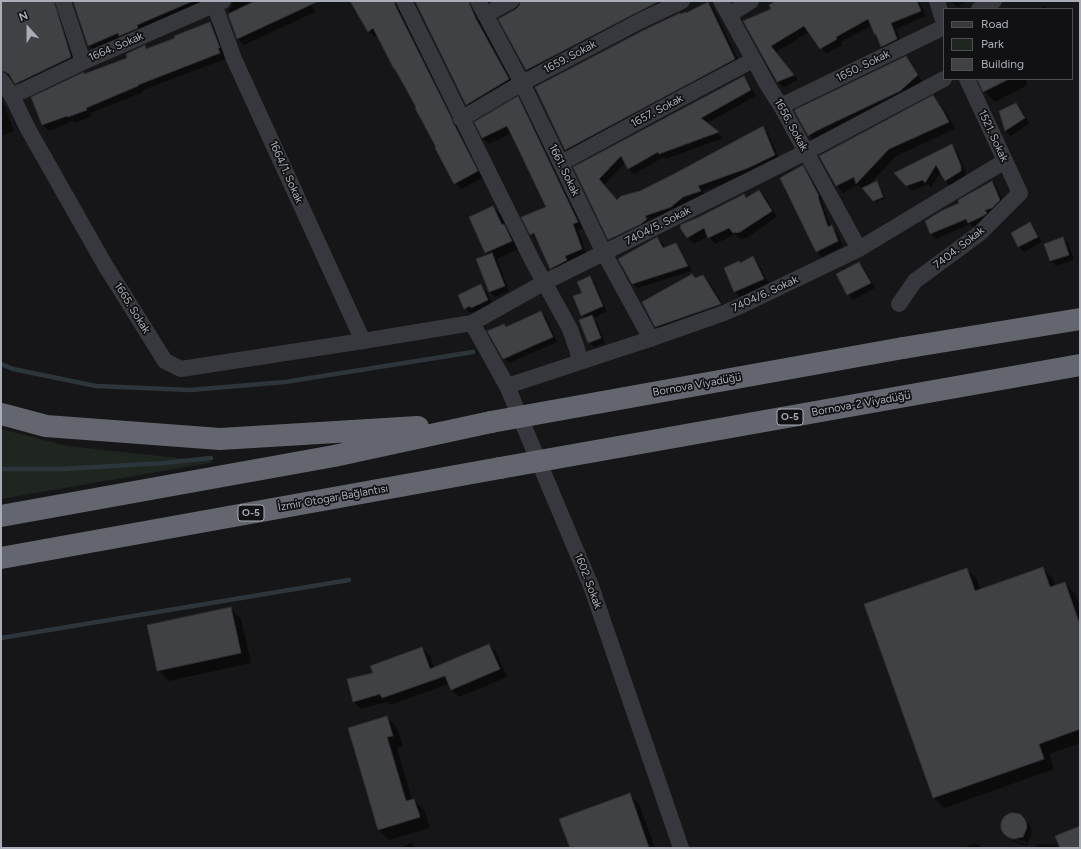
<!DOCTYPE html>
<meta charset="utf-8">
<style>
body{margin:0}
#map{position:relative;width:1081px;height:849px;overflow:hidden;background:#161618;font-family:Figtree,sans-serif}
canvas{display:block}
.frame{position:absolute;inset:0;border:2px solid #a8adb8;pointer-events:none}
.legend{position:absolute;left:943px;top:8px;width:130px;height:72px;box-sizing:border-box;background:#111113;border:1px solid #4d4f55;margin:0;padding:5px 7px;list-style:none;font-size:12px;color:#a8adb8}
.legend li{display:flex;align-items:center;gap:8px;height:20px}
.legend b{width:20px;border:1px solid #4d4f55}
.north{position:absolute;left:8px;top:8px;width:40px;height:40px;-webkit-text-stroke:3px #111113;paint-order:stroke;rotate:339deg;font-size:11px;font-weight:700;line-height:16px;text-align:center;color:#a8adb8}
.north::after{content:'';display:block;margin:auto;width:14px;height:18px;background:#a8adb8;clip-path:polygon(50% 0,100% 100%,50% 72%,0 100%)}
</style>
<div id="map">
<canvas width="1081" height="849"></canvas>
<div class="frame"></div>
<ul class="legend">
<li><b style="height:5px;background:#37383d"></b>Road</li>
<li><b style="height:11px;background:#1e261f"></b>Park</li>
<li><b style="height:11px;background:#404145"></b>Building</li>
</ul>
<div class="north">N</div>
</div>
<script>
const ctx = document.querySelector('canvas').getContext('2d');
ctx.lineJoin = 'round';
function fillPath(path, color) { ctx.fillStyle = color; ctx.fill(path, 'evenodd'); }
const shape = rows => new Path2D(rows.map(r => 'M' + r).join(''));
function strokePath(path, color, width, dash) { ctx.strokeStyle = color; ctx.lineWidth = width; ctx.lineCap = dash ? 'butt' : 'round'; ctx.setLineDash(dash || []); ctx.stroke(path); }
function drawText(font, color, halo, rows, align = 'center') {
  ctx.font = font + ' Figtree,sans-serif'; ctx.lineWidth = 3.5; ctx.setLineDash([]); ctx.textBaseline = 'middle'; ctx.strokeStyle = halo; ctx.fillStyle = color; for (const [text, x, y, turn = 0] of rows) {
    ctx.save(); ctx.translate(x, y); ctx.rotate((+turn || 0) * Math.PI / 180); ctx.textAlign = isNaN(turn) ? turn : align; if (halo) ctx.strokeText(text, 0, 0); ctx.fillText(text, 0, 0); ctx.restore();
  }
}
fillPath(shape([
 [1,429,67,446,215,462,1,499]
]), '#1e261f');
fillPath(shape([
 [1,1,62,1,77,63,22,89,12,77,8,76,4,73,1,74],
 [74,1,213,1,95,51,88,45],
 [233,1,310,1,315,12,244,45,238,39,228,10,232,7],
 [351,1,403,1,458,126,459,131,461,134,483,178,461,189,455,183,417,108,378,35,375,37,368,31],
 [416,1,478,1,515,86,473,111,467,104],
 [521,1,677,1,533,76,527,70,520,7],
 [778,1,919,1,926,16,896,29,902,45,887,52,881,47,878,36,876,34,872,25,841,42,842,45,826,54,821,48,809,32,776,52,798,80,783,87,777,81,744,21,772,9],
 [951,1,968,1,957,7],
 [708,3,714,9,740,64,571,155,566,150,681,15,687,14],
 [1044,6,1048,9,1037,9],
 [210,23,216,28,225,53,224,54,225,59,143,90,143,92,91,113,92,116,75,123,73,121,49,131,43,125,33,98,85,75,129,58,145,47,148,50,176,39],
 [906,57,911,62,922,81,905,96,814,140,809,135],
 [744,77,749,83,756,96,707,123,723,138,666,159,664,157,634,174,628,169,625,163,604,185,617,201,640,192,762,127,768,133,780,161,753,173,703,191,706,197,615,245,609,239,574,168],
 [979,79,1025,79,1028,85,995,102,984,91],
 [933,97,940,104,949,117,955,129,896,156,867,187,877,182,879,184,885,199,877,202,865,190,864,190,858,185,843,193,837,186,820,156],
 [518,98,523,103,583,228,578,230,587,255,556,274,551,268,538,239,537,240,531,234,548,207,511,133,489,144,483,138,476,122],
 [1,100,3,102,14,131,1,136],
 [1016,104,1021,109,1029,123,1011,136,1006,131,1000,111],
 [952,146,957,151,966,172,966,176,951,186,945,181,941,171,931,187,928,184,912,191,907,185],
 [802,167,808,172,824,201,822,202,831,227,831,226,837,232,843,246,822,257,817,252,782,179],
 [992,182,997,187,1005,205,988,221,974,228,970,224,936,239,931,234,926,221,961,204],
 [759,191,766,198,777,217,746,238,740,239,735,234,715,244,708,236,694,244,687,237,743,195,747,198],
 [493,207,501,215,508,230,511,233,519,249,497,259,509,291,495,297,490,292,477,260,489,255,486,252],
 [1030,224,1035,229,1042,242,1024,252,1019,247,1012,234],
 [1063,238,1068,243,1074,260,1056,266,1051,261,1045,244],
 [657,239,662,243,665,248,675,244,680,249,692,271,637,288,632,283],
 [753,257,758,263,769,284,740,297,735,292,725,268,740,264],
 [859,263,864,268,875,288,853,300,848,295,837,274],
 [703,276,710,283,727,311,663,334,656,326,696,279],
 [590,278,595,283,607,312,593,318,597,322,605,343,594,347,589,342,586,319,582,315],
 [481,285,486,291,493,305,477,312,476,311,470,313,465,308],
 [541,312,546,317,557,342,509,363,504,358,504,325,507,327],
 [1042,568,1053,579,1055,586,1064,583,1075,594,1080,607,1080,743,1049,754,1054,769,944,808,934,798,865,605,967,569,977,579,981,590],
 [230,608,241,619,251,663,169,681,158,670],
 [488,645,496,652,507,677,459,697,452,690,449,684,390,705,387,702,361,709,354,702,374,673,422,648,430,656,434,668],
 [387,717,397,728,403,746,397,748,412,800,414,800,424,810,430,828,389,840,378,829],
 [629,794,639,804,655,848,571,848],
 [1023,818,1029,824,1031,828,1032,832,1027,846,1014,842,1010,839,1026,844,1027,842,1007,836],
 [1080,827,1080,848,1033,848,1040,844,1060,845],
 [411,843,416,848,400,848],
 [974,844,979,845,983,848,964,848,969,845]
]), '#0007');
strokePath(shape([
 [1,364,13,369,96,386,190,390,285,382,473,352],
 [1,469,62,469,164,463,211,458],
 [1,638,349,580]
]), '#2c353c', 4.5);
const building = shape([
 [1,1,54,1,71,57,15,84,9,74,5,72,1,71,1,1],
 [73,1,193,1,137,25,138,28,119,36,118,33,88,46,73,1],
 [255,1,319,1,237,39,228,14,255,1],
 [350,1,395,1,395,5,452,119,453,123,455,126,478,171,454,184,435,148,436,147,415,108,416,107,395,69,394,69,373,28,368,32,350,1],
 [415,1,469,1,470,5,476,19,509,79,466,105,415,1],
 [520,1,660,1,636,13,526,70,498,19,516,9,519,6,520,1],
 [776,1,917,1,921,11,891,23,897,39,881,47,876,34,875,35,868,19,836,37,837,39,820,49,804,26,771,46,794,75,777,82,743,21,771,9,769,5,776,1],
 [708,2,735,59,565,150,535,87,644,30,680,13,681,14,686,12,686,13,708,2],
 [210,22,220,48,218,48,220,53,138,85,138,86,86,108,87,110,68,117,67,116,42,125,31,97,84,72,84,74,127,58,126,54,145,45,146,49,175,38,174,36,210,22],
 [906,56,918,75,900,91,816,131,808,136,794,110,906,56],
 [744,76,751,90,701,118,719,132,659,154,658,152,628,169,621,156,599,179,617,200,621,196,640,191,672,175,763,126,775,155,748,168,698,186,701,191,683,197,671,207,645,216,647,219,641,224,608,240,573,167,744,76],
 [977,79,1009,79,983,92,977,79],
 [933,95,942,109,949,122,889,149,856,184,854,177,836,186,819,156,933,95],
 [518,96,578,222,573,224,582,249,565,256,567,260,550,269,534,233,530,235,521,217,546,207,514,140,507,126,482,138,474,122,518,96],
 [1016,103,1025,118,1005,131,999,111,1016,103],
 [952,144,961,166,961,171,945,181,936,165,925,183,923,180,906,186,894,173,952,144],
 [803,165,819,196,818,197,828,227,832,225,838,241,816,252,780,178,803,165],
 [877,181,883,197,873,201,862,188,877,181],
 [992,181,1000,200,992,208,985,210,987,213,983,216,968,223,966,219,930,234,925,221,941,211,959,203,958,200,992,181],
 [759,190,772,211,740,232,733,233,729,228,708,238,704,228,687,238,680,228,681,227,680,225,699,217,744,194,746,198,759,190],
 [493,206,502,225,504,224,512,241,485,253,469,217,493,206],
 [1030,222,1038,237,1018,247,1011,233,1030,222],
 [657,237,663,248,676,243,688,266,632,284,618,259,657,237],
 [1063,237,1069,255,1050,261,1044,244,1063,237],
 [492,253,505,286,489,292,476,259,492,253],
 [753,256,764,279,734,292,724,268,739,261,740,263,753,256],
 [859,262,871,283,847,295,836,274,859,262],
 [692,274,695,278,703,275,721,304,655,327,642,302,692,274],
 [590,276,603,306,581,316,573,296,582,293,577,282,590,276],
 [481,284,488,300,471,308,470,306,464,309,458,295,481,284],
 [541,311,553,337,503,359,487,331,504,324,506,327,541,311],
 [592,315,601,338,588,343,579,320,592,315],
 [1043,567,1050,587,1065,582,1080,625,1080,729,1039,744,1044,759,933,798,864,604,967,568,975,591,1043,567],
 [231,607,241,653,157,671,147,625,231,607],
 [489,644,500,669,451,690,445,676,382,698,380,694,353,702,347,679,373,673,370,666,422,647,430,669,489,644],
 [387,716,393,736,387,737,406,801,414,799,420,817,378,830,348,728,387,716],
 [630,793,649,848,570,848,559,819,630,793],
 [1010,813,1015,813,1020,814,1024,818,1026,822,1027,827,1023,837,1013,839,1008,837,1004,834,1001,829,1001,824,1002,820,1005,816,1010,813],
 [1080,826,1080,848,1060,848,1055,836,1080,826]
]);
fillPath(building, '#404145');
strokePath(building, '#303034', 1);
strokePath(shape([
 [63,1,83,62],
 [213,1,234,59,363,341],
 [404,1,533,262,570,329,577,349,580,362],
 [478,1,522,83,604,253,651,339],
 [721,1,729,15,768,86,781,106,859,249],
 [937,1,944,23],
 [979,9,994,1],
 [485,15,511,1],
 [729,15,751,1],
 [1,80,12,96,28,129,105,265,165,361,181,369,363,341,472,323,545,282,806,152,944,79],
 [12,96,83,62,223,1],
 [781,106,944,27],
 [461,119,522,83,640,21,682,1],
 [561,163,672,103,753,60],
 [899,304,915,281,980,233,1020,193,967,79],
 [472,323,507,386,591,586,681,848],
 [507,386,653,338,724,313,738,307,859,249,1005,161]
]), '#37383d', 16);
strokePath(shape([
 [903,348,1080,319],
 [1,414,46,426,220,439,418,427],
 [1,516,334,456,491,422],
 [1,558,500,468]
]), '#63666e', 22);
strokePath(shape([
 [491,422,903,348],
 [500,468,1080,365]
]), '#63666e', 22);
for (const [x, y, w] of [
 [790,417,26],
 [251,513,26]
]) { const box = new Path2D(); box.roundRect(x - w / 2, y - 8, w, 16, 3); ctx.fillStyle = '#111113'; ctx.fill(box); strokePath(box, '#a8adb8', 1); }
drawText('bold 10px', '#a8adb8', null, [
 ["O-5",790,417],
 ["O-5",251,513]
]);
drawText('11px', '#a8adb8', '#111113', [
 ["1664. Sokak",116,47,-23],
 ["1659. Sokak",570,57,-28],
 ["1650. Sokak",863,66,-26],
 ["1657. Sokak",657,111,-28],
 ["1656. Sokak",791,125,61],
 ["1521. Sokak",993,136,65],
 ["1661. Sokak",564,170,64],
 ["1664/1. Sokak",286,172,66],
 ["7404/5. Sokak",658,226,-27],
 ["7404. Sokak",959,248,-38],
 ["7404/6. Sokak",765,294,-25],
 ["1665. Sokak",132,308,58],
 ["Bornova Viyadüğü",697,385,-10],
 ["Bornova-2 Viyadüğü",861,404,-10],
 ["İzmir Otogar Bağlantısı",333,498,-10],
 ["1602. Sokak",588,581,69]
]);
</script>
